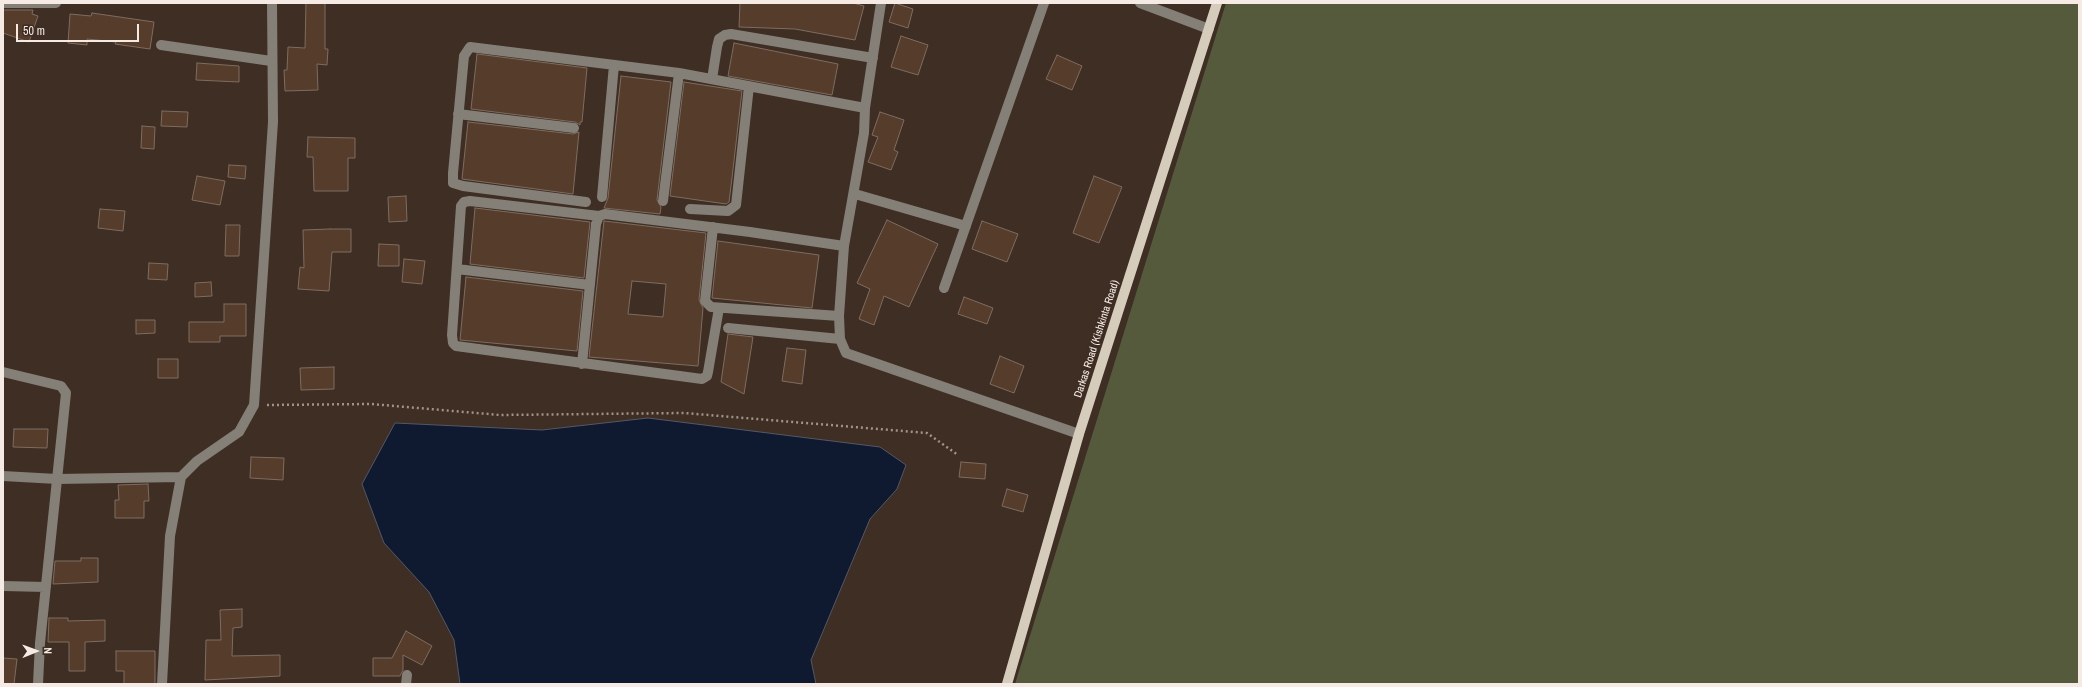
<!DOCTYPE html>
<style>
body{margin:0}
#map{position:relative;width:2082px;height:687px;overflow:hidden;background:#3e2e24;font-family:"Archivo Narrow",sans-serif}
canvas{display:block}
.frame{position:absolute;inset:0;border:4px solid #f6ebe4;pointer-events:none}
.north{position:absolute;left:16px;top:631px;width:40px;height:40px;-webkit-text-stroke:3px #3e2e24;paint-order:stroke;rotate:89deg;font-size:11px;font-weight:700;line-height:16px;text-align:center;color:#f6ebe4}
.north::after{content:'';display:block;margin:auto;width:14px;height:18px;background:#f6ebe4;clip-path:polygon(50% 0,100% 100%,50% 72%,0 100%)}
.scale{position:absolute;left:16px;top:24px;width:123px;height:18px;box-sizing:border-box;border:2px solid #f6ebe4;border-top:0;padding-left:5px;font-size:12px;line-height:14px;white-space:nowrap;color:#f6ebe4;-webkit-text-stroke:3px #3e2e24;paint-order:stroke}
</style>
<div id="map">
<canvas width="2082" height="687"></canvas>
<div class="frame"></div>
<div class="north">N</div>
<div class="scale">50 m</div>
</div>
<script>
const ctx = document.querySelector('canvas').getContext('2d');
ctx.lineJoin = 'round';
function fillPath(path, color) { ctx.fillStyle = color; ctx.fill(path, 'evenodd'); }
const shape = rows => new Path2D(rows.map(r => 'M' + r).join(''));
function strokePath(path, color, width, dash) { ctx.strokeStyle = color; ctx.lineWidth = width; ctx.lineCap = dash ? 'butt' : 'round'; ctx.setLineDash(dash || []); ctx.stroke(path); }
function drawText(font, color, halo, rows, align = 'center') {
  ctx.font = font + ' "Archivo Narrow",sans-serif'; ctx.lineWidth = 3.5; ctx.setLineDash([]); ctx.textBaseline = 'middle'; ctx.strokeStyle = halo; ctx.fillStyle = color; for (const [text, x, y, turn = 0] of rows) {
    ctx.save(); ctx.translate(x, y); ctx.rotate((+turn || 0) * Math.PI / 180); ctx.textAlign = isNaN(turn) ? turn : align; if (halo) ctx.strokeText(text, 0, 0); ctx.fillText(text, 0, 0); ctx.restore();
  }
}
fillPath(shape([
 [1226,3,2079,3,2079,684,1015,684]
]), '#555a3d');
const water = shape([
 [648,418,880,447,906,465,897,489,870,519,811,660,816,684,460,684,454,640,429,592,384,543,362,484,395,423,542,430,648,418]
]);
fillPath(water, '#0f192f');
strokePath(water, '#545865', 1);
const building = shape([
 [306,3,325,3,325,49,328,49,327,65,317,64,318,90,285,91,284,70,287,70,288,47,305,48,306,3],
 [740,3,853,3,864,6,855,40,795,29,739,27,740,3],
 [895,3,913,9,908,28,889,22,895,3],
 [3,10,33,10,32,14,38,16,29,42,3,33,3,10],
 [92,13,154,22,150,49,115,44,116,42,87,39,87,45,68,43,70,14,91,16,92,13],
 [901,36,928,45,918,75,891,67,901,36],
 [734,43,838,64,832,95,728,76,734,43],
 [477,54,587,68,582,122,580,122,580,125,575,122,471,109,477,54],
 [1057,55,1082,66,1072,90,1046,79,1057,55],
 [197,63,239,66,239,82,196,80,197,63],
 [621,76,671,82,657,200,661,207,660,214,604,208,608,198,621,76],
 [684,82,742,91,732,178,729,202,726,204,670,196,684,82],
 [162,111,188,112,187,127,161,126,162,111],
 [880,112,904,120,894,150,898,152,891,170,868,162,878,137,872,135,880,112],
 [468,122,573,134,579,132,573,194,462,179,468,122],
 [142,126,155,127,154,149,141,148,142,126],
 [308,137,355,138,355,158,348,158,348,191,314,191,313,157,307,157,308,137],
 [229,165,246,166,245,179,228,177,229,165],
 [197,176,225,181,220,205,192,200,197,176],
 [1094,176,1122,187,1099,243,1073,233,1094,176],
 [406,196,407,221,389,222,388,197,406,196],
 [475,208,590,222,584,278,470,264,475,208],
 [100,209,125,211,123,231,98,228,100,209],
 [887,220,938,244,909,307,884,296,874,325,859,319,870,289,857,283,887,220],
 [604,221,706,233,699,300,703,308,698,366,589,357,604,221],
 [632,281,666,284,663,317,628,314,632,281],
 [982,221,1018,234,1007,262,972,249,982,221],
 [226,225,240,225,239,256,225,256,226,225],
 [330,229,351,229,351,252,332,252,329,291,298,289,300,267,304,268,303,230,330,229],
 [718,241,819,255,812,308,712,298,718,241],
 [379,244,399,245,399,266,378,266,379,244],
 [404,259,425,261,422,284,402,282,404,259],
 [149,263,168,264,167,280,148,279,149,263],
 [466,277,583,291,577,351,460,340,466,277],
 [211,282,212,296,195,297,195,283,211,282],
 [964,297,993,308,987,324,958,314,964,297],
 [224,304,246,304,246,336,220,336,220,342,189,342,189,322,224,322,224,304],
 [136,320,155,320,155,333,136,334,136,320],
 [728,334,753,337,744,394,721,382,728,334],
 [787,348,806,350,802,384,782,381,787,348],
 [1000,356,1024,366,1014,393,990,384,1000,356],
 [158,359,178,359,178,378,158,378,158,359],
 [334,367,334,389,301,390,300,368,334,367],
 [14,429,48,429,47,448,13,447,14,429],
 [251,457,284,458,283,480,250,478,251,457],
 [961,462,986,464,985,479,959,477,961,462],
 [148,484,149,501,144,501,144,518,115,518,115,500,119,500,118,485,148,484],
 [1007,489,1028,495,1023,512,1002,506,1007,489],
 [81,558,98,558,98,582,53,584,55,561,81,561,81,558],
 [242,609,242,627,233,628,232,656,280,655,280,676,205,680,206,640,221,640,220,610,242,609],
 [49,618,68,618,68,621,105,620,105,641,85,642,85,671,69,671,69,642,48,642,49,618],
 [406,631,432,646,422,665,403,655,403,670,400,676,373,676,373,658,392,658,406,631],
 [116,651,155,651,155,684,124,684,124,671,116,671,116,651],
 [3,658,17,659,14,684,3,684,3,658]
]);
fillPath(building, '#563c2b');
strokePath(building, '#7f6c60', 1);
strokePath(shape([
 [267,405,371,404,500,415,684,413,927,433,958,455]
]), '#a0938a', 2.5, [2, 3]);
strokePath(shape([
 [3,3,56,3],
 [881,3,865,108,864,133,844,246,839,316,840,339,846,353,1079,434],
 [1140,3,1209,29],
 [161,45,271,61],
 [712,79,717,47,719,39,725,35,731,34,873,58],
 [458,114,574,128],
 [855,194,966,226],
 [602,197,614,65],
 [663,201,679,73],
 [586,202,463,186,453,183,453,173,464,56,470,47,679,73,865,108],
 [690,209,728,211,736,205,749,86],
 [599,216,470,201,464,202,461,206,452,335,453,343,456,346,702,379,707,376,708,372,719,308],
 [713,227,705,301,711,307,839,316],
 [457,269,590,285],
 [944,288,1044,3],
 [728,328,840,339],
 [582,364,596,224,599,216,605,214,750,232,844,246],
 [3,372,61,386,66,393,40,643,38,684],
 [3,476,57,479,181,477],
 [3,586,46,587],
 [162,684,170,536,181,477,197,461,239,432,254,405,273,122,272,3],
 [406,684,407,675]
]), '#847f77', 10);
strokePath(shape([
 [1007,684,1079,434,1217,3]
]), '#d5ccbb', 10);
drawText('11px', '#f6ebe4', '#3e2e24', [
 ["Darkas Road (Kishkinta Road)",1097,339,-72]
]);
</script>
